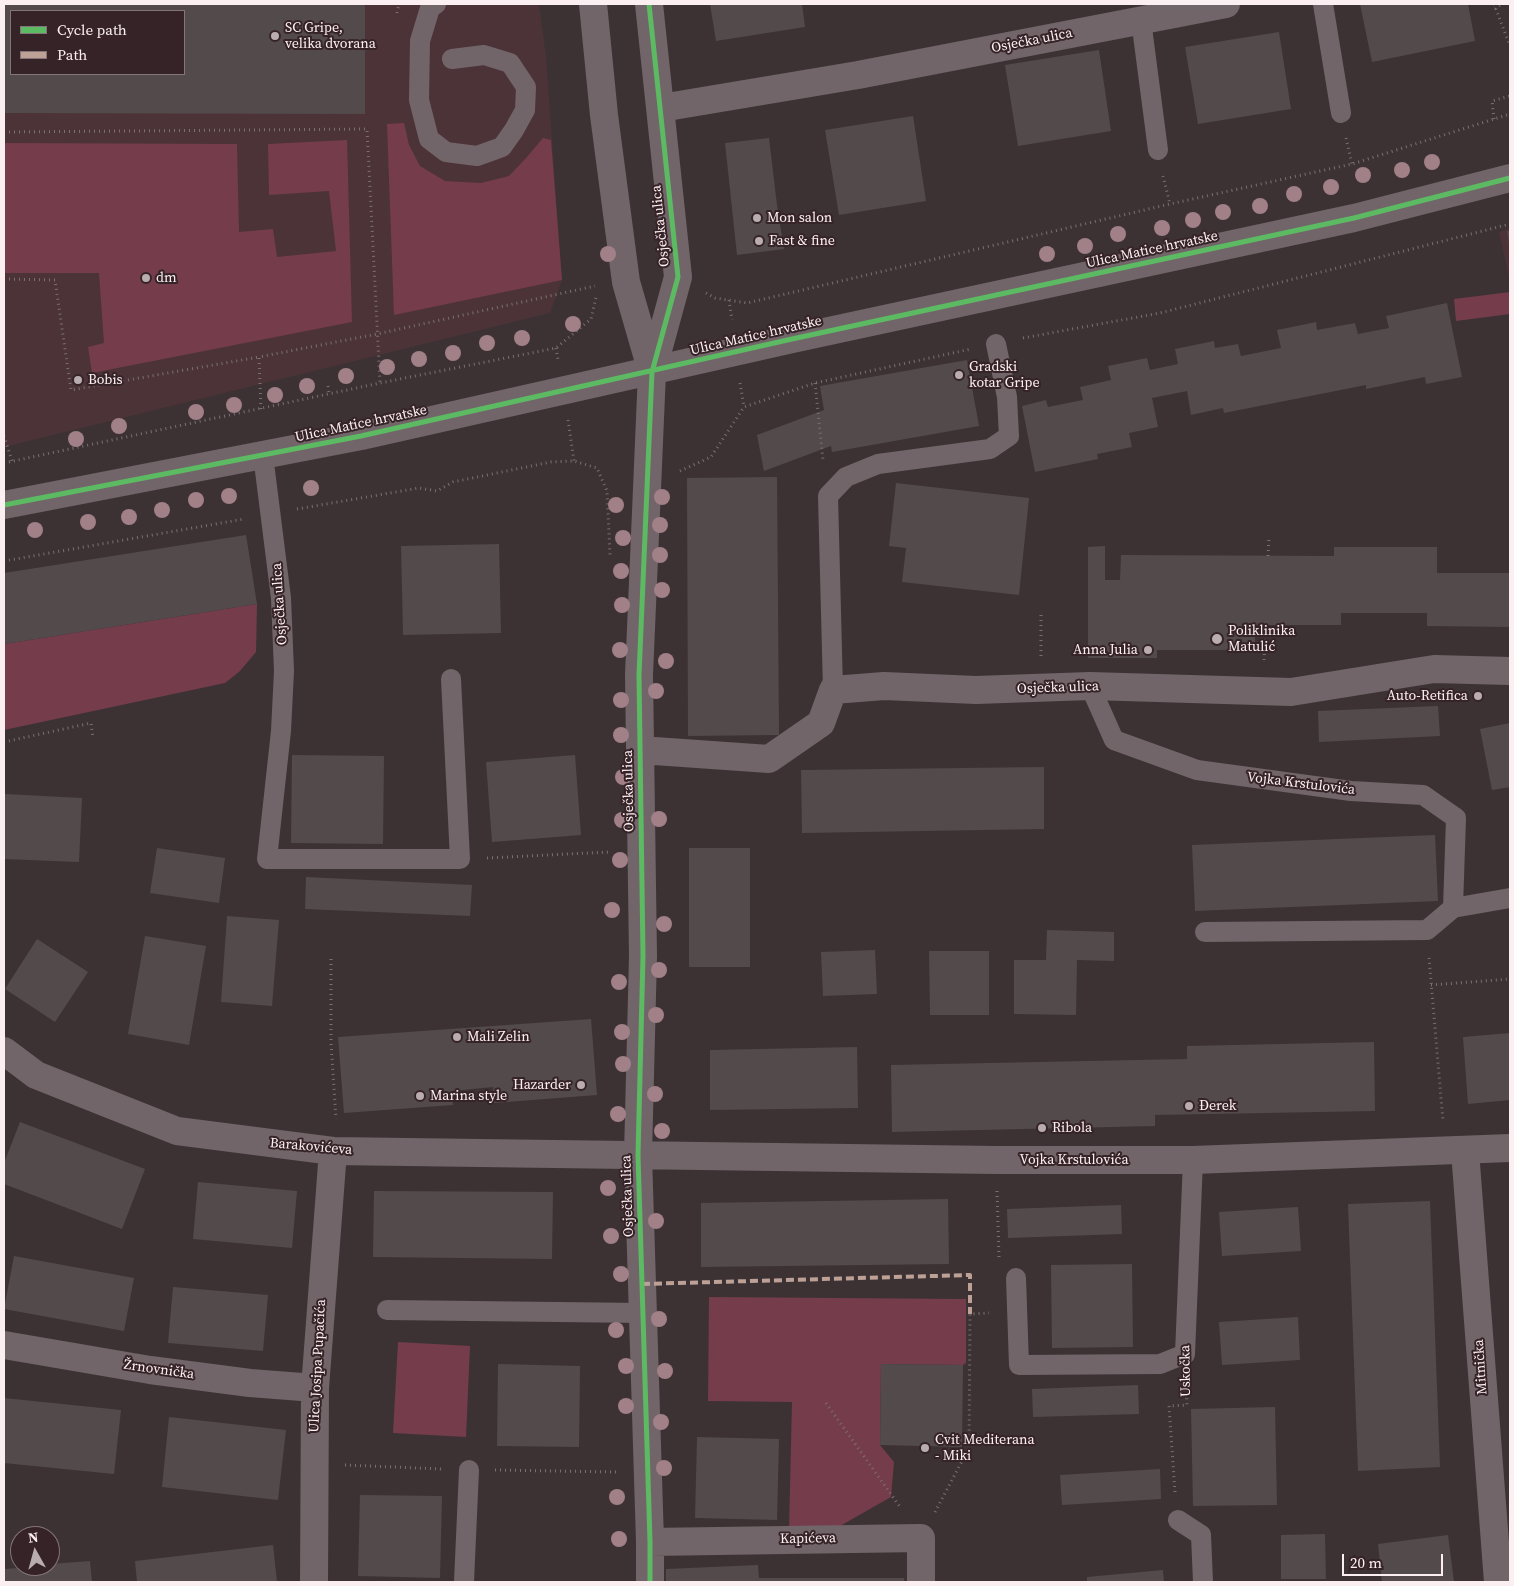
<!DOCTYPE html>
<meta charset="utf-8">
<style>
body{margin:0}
#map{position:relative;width:1514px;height:1586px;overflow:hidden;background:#3c3234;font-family:"Source Serif 4",serif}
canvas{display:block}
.frame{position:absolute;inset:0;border:5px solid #fceff2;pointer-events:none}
.legend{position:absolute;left:10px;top:10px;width:175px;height:65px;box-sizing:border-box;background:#362328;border:1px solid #857579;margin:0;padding:6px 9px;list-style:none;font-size:15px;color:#fceff2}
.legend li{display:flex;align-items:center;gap:10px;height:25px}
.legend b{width:25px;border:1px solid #857579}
.north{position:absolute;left:10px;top:1526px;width:50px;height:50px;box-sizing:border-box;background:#362328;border:1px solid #857579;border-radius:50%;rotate:353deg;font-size:14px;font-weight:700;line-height:20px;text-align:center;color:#fceff2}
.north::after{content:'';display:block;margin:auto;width:18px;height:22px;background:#b9adb0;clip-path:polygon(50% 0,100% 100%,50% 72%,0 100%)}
.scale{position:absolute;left:1342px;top:1554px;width:101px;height:22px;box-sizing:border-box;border:2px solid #fceff2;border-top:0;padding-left:6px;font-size:15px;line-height:18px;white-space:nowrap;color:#fceff2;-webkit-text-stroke:4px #362328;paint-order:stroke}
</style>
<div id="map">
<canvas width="1514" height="1586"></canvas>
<div class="frame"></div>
<ul class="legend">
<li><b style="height:6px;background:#5cba63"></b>Cycle path</li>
<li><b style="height:6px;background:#bda197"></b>Path</li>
</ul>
<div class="north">N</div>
<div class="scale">20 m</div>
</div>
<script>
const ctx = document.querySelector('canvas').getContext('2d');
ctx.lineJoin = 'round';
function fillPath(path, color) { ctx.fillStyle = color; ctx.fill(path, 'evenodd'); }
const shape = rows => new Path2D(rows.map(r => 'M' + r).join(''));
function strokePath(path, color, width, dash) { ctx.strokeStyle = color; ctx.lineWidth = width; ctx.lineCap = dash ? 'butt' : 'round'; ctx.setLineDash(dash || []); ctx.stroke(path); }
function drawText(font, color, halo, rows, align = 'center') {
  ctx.font = font + ' "Source Serif 4",serif'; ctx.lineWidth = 4; ctx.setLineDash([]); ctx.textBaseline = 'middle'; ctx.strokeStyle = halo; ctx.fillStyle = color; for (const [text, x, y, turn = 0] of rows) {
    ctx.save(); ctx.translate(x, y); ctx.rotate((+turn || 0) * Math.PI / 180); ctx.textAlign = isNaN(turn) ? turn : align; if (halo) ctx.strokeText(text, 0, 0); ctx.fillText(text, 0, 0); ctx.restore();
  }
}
fillPath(shape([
 [4,4,539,4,546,56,562,280,550,313,4,447],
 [11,11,184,11,184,74,11,74],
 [1510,228,1510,281,1499,232]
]), '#4c3338');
fillPath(shape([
 [404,123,409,145,420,166,445,181,481,183,509,176,527,157,543,138,551,140,562,280,394,315,387,124],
 [347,140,352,322,92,373,88,347,104,343,99,273,4,273,4,143,237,144,239,232,273,229,277,257,336,251,329,191,269,195,268,144],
 [1510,292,1510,314,1456,321,1454,299],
 [257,604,256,652,240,671,225,683,4,730,4,644],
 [709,1297,966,1299,966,1363,963,1365,881,1364,880,1445,894,1462,891,1497,833,1530,789,1531,792,1402,708,1401],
 [398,1342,470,1346,466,1437,393,1433]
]), '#753c4c');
fillPath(shape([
 [4,4,365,4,365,114,4,113],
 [11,11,184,11,184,74,11,74],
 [710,4,802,4,805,27,716,41],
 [1360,4,1468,4,1475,41,1372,62],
 [1279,32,1291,109,1198,124,1185,47],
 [1099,50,1111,131,1018,146,1005,65],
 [913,116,926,201,839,215,825,130],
 [769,138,777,205,784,249,737,255,725,143],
 [1507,231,1510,231,1510,243,1509,244],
 [1447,303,1462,377,1426,384,1425,377,1366,389,1366,385,1224,413,1223,408,1191,415,1187,391,1152,398,1158,427,1129,433,1132,447,1097,454,1098,459,1035,472,1022,406,1046,400,1048,407,1083,400,1080,387,1111,380,1108,366,1147,358,1150,370,1178,364,1175,349,1214,341,1215,348,1238,344,1241,356,1281,348,1277,330,1316,322,1317,330,1355,323,1358,334,1389,328,1386,316],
 [967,360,979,426,832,452,831,446,764,471,757,435,824,410,820,386],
 [777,477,779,735,688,736,687,478],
 [896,483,1029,498,1019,595,902,582,906,548,889,546],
 [246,535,257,604,4,644,4,573],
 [499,544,501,633,403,635,401,546],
 [1105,546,1105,580,1120,580,1121,555,1334,556,1334,547,1437,547,1437,573,1510,573,1510,627,1427,626,1427,613,1341,613,1341,625,1255,625,1255,650,1157,650,1157,658,1088,658,1088,547],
 [1438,706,1440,736,1319,742,1318,711],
 [1510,723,1510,787,1492,790,1480,729],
 [292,755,384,756,383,844,291,843],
 [575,755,581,835,492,842,486,762],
 [1044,767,1044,829,802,833,801,770],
 [5,794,82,798,79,862,4,859],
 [1435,835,1438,901,1195,911,1192,845],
 [157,848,225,858,219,903,150,893],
 [689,848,750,848,750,967,689,967],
 [306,877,472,885,470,916,305,909],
 [227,916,279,920,272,1006,221,1002],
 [1047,930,1114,932,1114,961,1077,960,1076,1015,1014,1014,1014,960,1046,960],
 [145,936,206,946,189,1045,128,1034],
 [37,939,88,972,55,1022,5,989],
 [875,950,877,994,823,996,821,952],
 [929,951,989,951,989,1015,930,1015],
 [591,1019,597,1095,494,1103,493,1087,452,1091,453,1105,344,1113,338,1037],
 [1510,1033,1510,1100,1468,1104,1463,1037],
 [1374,1042,1375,1111,1155,1115,1155,1126,892,1132,891,1065,1187,1059,1187,1046],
 [857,1047,858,1108,710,1110,710,1050],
 [20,1122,145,1169,122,1229,4,1184,4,1163],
 [198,1182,297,1191,292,1248,193,1239],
 [374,1191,553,1192,552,1259,373,1257],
 [948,1199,949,1264,701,1267,701,1203],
 [1430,1201,1440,1467,1358,1471,1348,1204],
 [1121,1205,1122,1234,1008,1238,1007,1209],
 [1298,1207,1301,1251,1222,1256,1219,1212],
 [14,1256,134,1278,124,1331,4,1309],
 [1132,1264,1133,1347,1052,1348,1051,1265],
 [173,1287,268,1295,263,1351,168,1343],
 [1298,1317,1300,1360,1222,1365,1219,1322],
 [498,1364,580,1366,579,1447,497,1446],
 [881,1364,963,1365,962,1447,880,1445],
 [1138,1385,1139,1414,1033,1417,1032,1389],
 [4,1398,121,1410,114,1474,4,1463],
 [1275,1407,1277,1505,1193,1506,1191,1409],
 [169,1417,286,1430,278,1500,162,1487],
 [697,1437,779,1439,777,1520,695,1518],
 [1160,1469,1161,1499,1062,1505,1060,1475],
 [360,1495,442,1496,440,1578,358,1576],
 [1325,1534,1326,1579,1281,1579,1281,1535],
 [1448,1535,1454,1582,1382,1582,1378,1544],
 [273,1545,277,1582,137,1582,135,1561],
 [90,1561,92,1582,4,1582,4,1569,50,1566,50,1564],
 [758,1565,759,1578,904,1578,904,1582,666,1582,666,1569],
 [1163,1570,1164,1582,1087,1582,1087,1577]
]), '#534a4c');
strokePath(shape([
 [1494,4,1510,46],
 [1495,9,1502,4],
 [397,13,399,4],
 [1494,119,1492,101,1510,96],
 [4,132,367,129,380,383],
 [1346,138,1352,164],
 [1163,176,1170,204],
 [4,279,55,280,71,390,259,357],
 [706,293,715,298,747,303,1170,204,1352,164,1510,114],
 [729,300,732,320],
 [1023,338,1160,313,1510,224],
 [556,348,558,360],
 [740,383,744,407],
 [815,383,823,460],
 [328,386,329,394],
 [261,409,259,357,377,334,595,286],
 [568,420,574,461],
 [4,436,12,461],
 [4,463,380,383,556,348,591,319,596,297],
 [680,471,711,457,744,407,815,383,971,349],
 [297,509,419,488,437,491,453,482,551,462,574,461,597,468,607,491,610,555],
 [1268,556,1269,537],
 [4,561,244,519],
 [1041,656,1041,614],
 [1264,660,1266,626],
 [4,742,91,723,93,738],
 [487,858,610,852],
 [1429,958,1443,1121],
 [331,959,331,1042,336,1119],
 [1431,985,1510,979],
 [997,1191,999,1257],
 [826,1403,900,1507],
 [345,1465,441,1469],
 [495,1470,616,1472],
 [1175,1492,1169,1406,1187,1405,1186,1383],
 [935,1512,969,1448,970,1314,989,1313]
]), '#7a7072', 3, [1, 4]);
strokePath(shape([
 [436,4,430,8,420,41,419,100,429,139,446,152,477,156,502,147,514,130,525,110,526,87,510,63,484,55,452,59],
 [1323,4,1341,113],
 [1141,20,1158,150],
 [263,455,281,598,284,671,281,731,267,859,460,859,451,679],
 [1090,686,1114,740,1197,770,1351,791,1423,795,1456,818,1453,908,1510,898],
 [833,690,828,496,846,477,878,464,990,449,1009,436,1007,397,996,344],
 [1205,932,1427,930,1453,908],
 [1016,1278,1019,1365,1160,1364,1185,1354,1193,1160],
 [387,1310,643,1313],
 [1178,1520,1201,1535,1203,1582],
 [464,1582,469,1470]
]), '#726569', 20);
strokePath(shape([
 [593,4,604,115,626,282,652,372],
 [649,4,678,277,652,372,639,675,643,956,638,1155,650,1542,650,1582],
 [661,108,858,75,1226,4],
 [640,750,769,759,821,723,833,690,884,686,976,690,1090,686,1291,692,1434,669,1510,671],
 [4,1051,36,1075,177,1131,333,1151,996,1160,1193,1160,1510,1148],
 [1465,1151,1498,1582],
 [4,1345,150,1370,250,1383,315,1388],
 [650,1542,921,1538,921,1582],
 [314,1582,315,1388,333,1151]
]), '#726569', 28);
strokePath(shape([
 [4,505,361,436,792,339,1354,218,1510,178]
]), '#726569', 28);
strokePath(shape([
 [642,1284,970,1275,970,1314]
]), '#bda197', 4, [8, 4]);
strokePath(shape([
 [649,4,678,277,652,372,639,675,643,956,638,1155,650,1542,650,1582],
 [4,505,361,436,792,339,1354,218,1510,178]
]), '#5cba63', 5);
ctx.fillStyle = '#a18088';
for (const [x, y] of [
 [1432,162],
 [1402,170],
 [1363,175],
 [1331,187],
 [1294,194],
 [1260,206],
 [1223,212],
 [1193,220],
 [1162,228],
 [1118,234],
 [1085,246],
 [608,254],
 [1047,254],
 [573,324],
 [522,338],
 [487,343],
 [453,353],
 [419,359],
 [387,367],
 [346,376],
 [307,386],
 [275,395],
 [234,405],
 [196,412],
 [119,426],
 [76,439],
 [311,488],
 [229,496],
 [662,497],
 [196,500],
 [616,505],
 [162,510],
 [129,517],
 [88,522],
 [660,525],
 [35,530],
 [623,538],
 [660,555],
 [621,571],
 [662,590],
 [622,605],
 [620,650],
 [666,661],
 [656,691],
 [621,700],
 [621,735],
 [623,777],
 [659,819],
 [622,820],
 [620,860],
 [612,910],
 [664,924],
 [659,970],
 [619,982],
 [656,1015],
 [622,1032],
 [623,1064],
 [655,1094],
 [618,1114],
 [662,1131],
 [608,1188],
 [656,1221],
 [611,1236],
 [621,1274],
 [659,1319],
 [616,1330],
 [626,1366],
 [665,1371],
 [626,1406],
 [661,1422],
 [664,1468],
 [617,1497],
 [619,1539]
]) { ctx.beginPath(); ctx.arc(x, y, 8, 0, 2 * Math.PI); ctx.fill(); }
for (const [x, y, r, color] of [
 [275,36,5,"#b9adb0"],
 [757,218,5,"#b9adb0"],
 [759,241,5,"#b9adb0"],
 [146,278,5,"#b9adb0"],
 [959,375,5,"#b9adb0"],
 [78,380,5,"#b9adb0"],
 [1217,639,6,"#b9adb0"],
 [1148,650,5,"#b9adb0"],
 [1478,696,5,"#b9adb0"],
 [457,1037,5,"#b9adb0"],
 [581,1085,5,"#b9adb0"],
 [420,1096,5,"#b9adb0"],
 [1189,1106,5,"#b9adb0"],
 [1042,1128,5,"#b9adb0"],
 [925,1448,5,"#b9adb0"]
]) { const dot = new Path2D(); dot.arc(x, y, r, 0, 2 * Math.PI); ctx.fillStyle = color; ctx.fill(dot); strokePath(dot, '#362328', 2); }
drawText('14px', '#fceff2', '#362328', [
 ["SC Gripe,",285,28],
 ["velika dvorana",285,44],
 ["Mon salon",767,218],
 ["Fast & fine",769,241],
 ["dm",156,278],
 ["Gradski",969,367],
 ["kotar Gripe",969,383],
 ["Bobis",88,380],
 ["Poliklinika",1228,631],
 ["Matulić",1228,647],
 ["Anna Julia",1138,650,"right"],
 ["Auto-Retifica",1468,696,"right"],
 ["Mali Zelin",467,1037],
 ["Hazarder",571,1085,"right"],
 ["Marina style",430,1096],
 ["Đerek",1199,1106],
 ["Ribola",1052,1128],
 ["Cvit Mediterana",935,1440],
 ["- Miki",935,1456]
], 'left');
drawText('14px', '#fceff2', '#362328', [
 ["Osječka ulica",1032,41,-11],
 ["Osječka ulica",661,226,-96],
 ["Ulica Matice hrvatske",1152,250,-12],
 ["Ulica Matice hrvatske",756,336,-13],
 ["Ulica Matice hrvatske",361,424,-12],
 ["Osječka ulica",280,604,-94],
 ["Osječka ulica",1058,688,-2],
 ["Vojka Krstulovića",1301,784,7],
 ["Osječka ulica",629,791,-91],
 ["Barakovićeva",311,1147,5],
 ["Vojka Krstulovića",1074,1160],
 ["Osječka ulica",628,1196,-92],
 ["Ulica Josipa Pupačića",318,1366,-87],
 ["Mitnička",1481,1367,-94],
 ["Žrnovnička",159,1370,8],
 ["Uskočka",1186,1371,-91],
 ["Kapićeva",808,1539,-1]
]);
</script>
